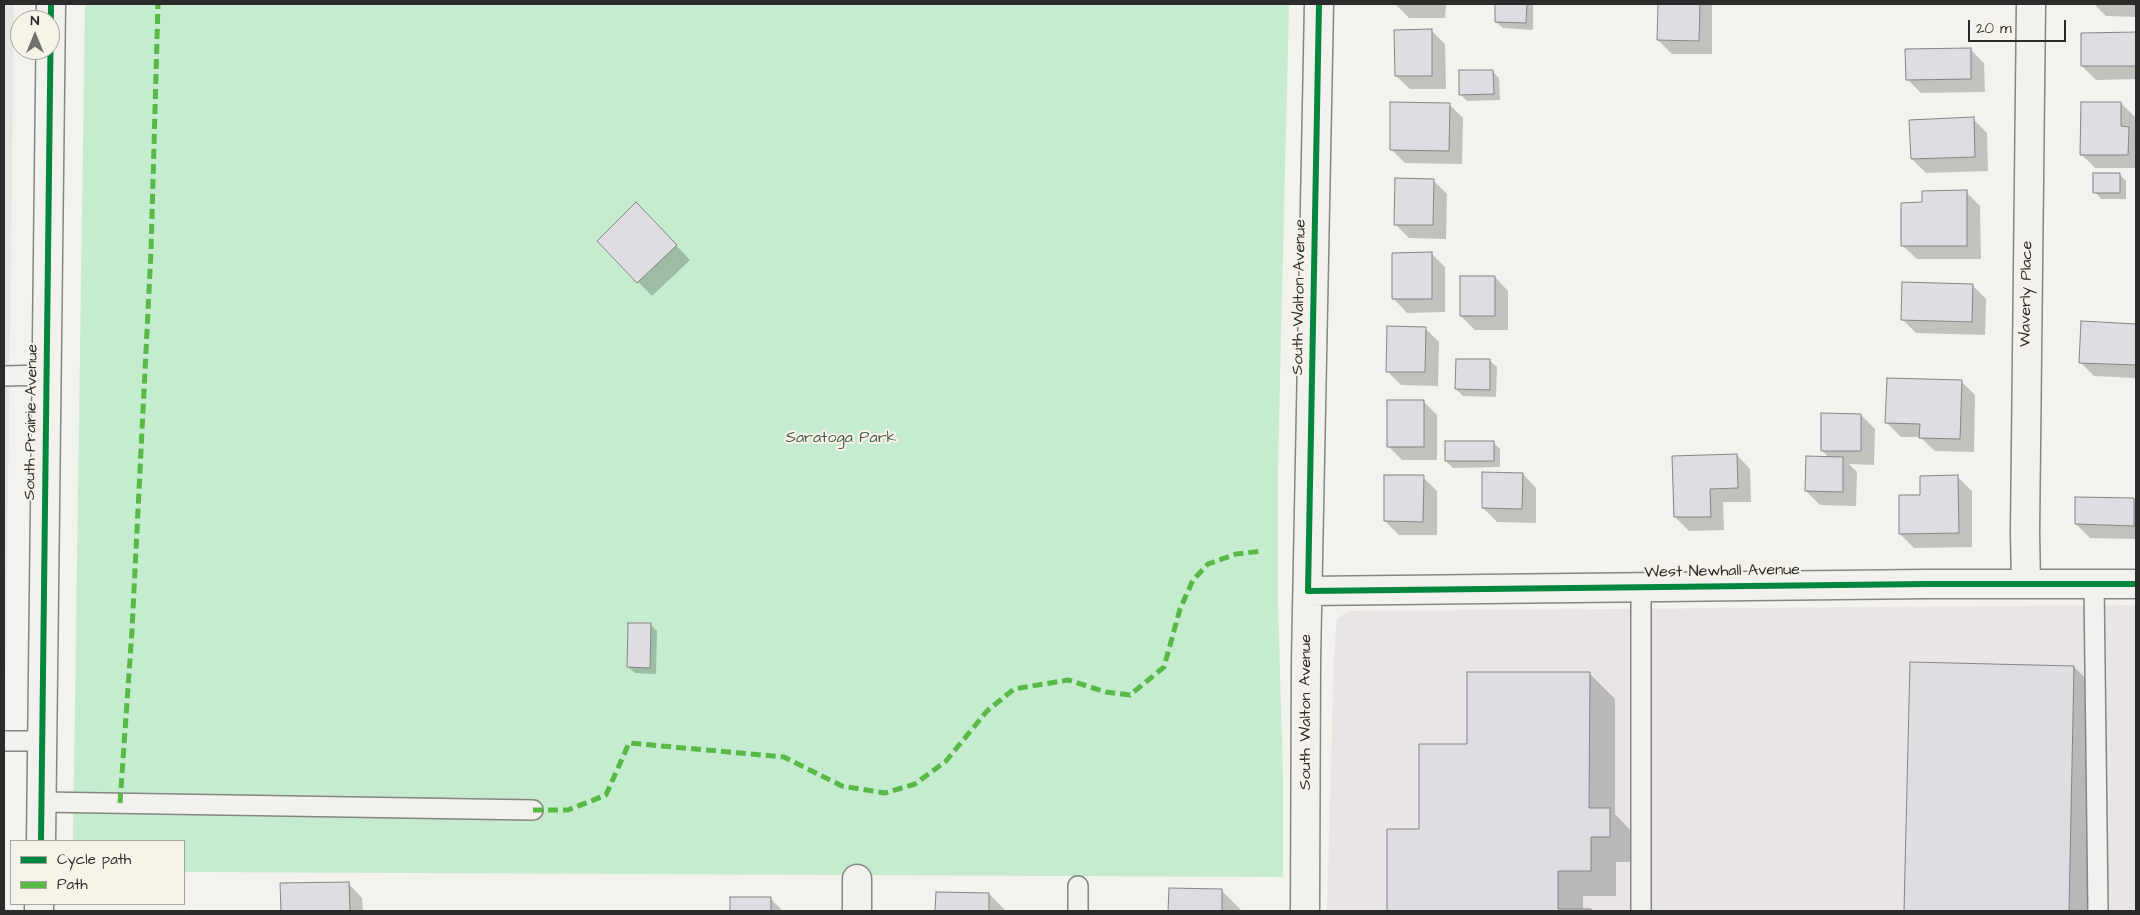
<!DOCTYPE html>
<style>
body{margin:0}
#map{position:relative;width:2140px;height:915px;overflow:hidden;background:#f4f2ec;font-family:"Architects Daughter",sans-serif}
canvas{display:block}
.frame{position:absolute;inset:0;border:5px solid #2b2b2b;pointer-events:none}
.legend{position:absolute;left:10px;top:840px;width:175px;height:65px;box-sizing:border-box;background:#f7f3e8;border:1px solid #a5a39c;margin:0;padding:6px 9px;list-style:none;font-size:15px;color:#2b2b2b}
.legend li{display:flex;align-items:center;gap:10px;height:25px}
.legend b{width:25px;border:1px solid #a5a39c}
.north{position:absolute;left:10px;top:10px;width:50px;height:50px;box-sizing:border-box;background:#f7f3e8;border:1px solid #a5a39c;border-radius:50%;rotate:0deg;font-size:14px;font-weight:700;line-height:20px;text-align:center;color:#2b2b2b}
.north::after{content:'';display:block;margin:auto;width:18px;height:22px;background:#71716f;clip-path:polygon(50% 0,100% 100%,50% 72%,0 100%)}
.scale{position:absolute;left:1968px;top:20px;width:98px;height:22px;box-sizing:border-box;border:2px solid #2b2b2b;border-top:0;padding-left:6px;font-size:15px;line-height:18px;white-space:nowrap;color:#2b2b2b;-webkit-text-stroke:4px #f7f3e8;paint-order:stroke}
</style>
<div id="map">
<canvas width="2140" height="915"></canvas>
<div class="frame"></div>
<ul class="legend">
<li><b style="height:6px;background:#00873e"></b>Cycle path</li>
<li><b style="height:6px;background:#58b947"></b>Path</li>
</ul>
<div class="north">N</div>
<div class="scale">20 m</div>
</div>
<script>
const ctx = document.querySelector('canvas').getContext('2d');
ctx.lineJoin = 'round';
function fillPath(path, color) { ctx.fillStyle = color; ctx.fill(path, 'evenodd'); }
const shape = rows => new Path2D(rows.map(r => 'M' + r).join(''));
function strokePath(path, color, width, dash) { ctx.strokeStyle = color; ctx.lineWidth = width; ctx.lineCap = dash ? 'butt' : 'round'; ctx.setLineDash(dash || []); ctx.stroke(path); }
function drawText(font, color, halo, rows, align = 'center') {
  ctx.font = font + ' "Architects Daughter",sans-serif'; ctx.lineWidth = 4; ctx.setLineDash([]); ctx.textBaseline = 'middle'; ctx.strokeStyle = halo; ctx.fillStyle = color; for (const [text, x, y, turn = 0] of rows) {
    ctx.save(); ctx.translate(x, y); ctx.rotate((+turn || 0) * Math.PI / 180); ctx.textAlign = isNaN(turn) ? turn : align; if (halo) ctx.strokeText(text, 0, 0); ctx.fillText(text, 0, 0); ctx.restore();
  }
}
fillPath(shape([
 [4,4,14,4,4,827],
 [2136,605,2136,911,1327,911,1334,655,1337,619,1348,611]
]), '#e9e5e6');
fillPath(shape([
 [85,4,1289,4,1278,463,1278,605,1283,775,1283,877,184,872,184,841,73,841]
]), '#c5eccf');
fillPath(shape([
 [1395,4,1446,4,1445,18,1409,18],
 [1496,4,1533,4,1533,30,1503,28,1496,22],
 [1659,4,1712,4,1712,54,1672,54,1658,40],
 [2094,4,2136,4,2136,17,2106,16],
 [1431,30,1445,44,1446,89,1410,89,1396,76],
 [2136,33,2136,79,2096,80,2082,66,2082,34],
 [1970,49,1984,63,1985,92,1921,93,1907,79],
 [1492,71,1499,78,1500,100,1467,101,1460,94],
 [2121,103,2135,117,2136,168,2095,168,2081,154],
 [1449,104,1463,118,1462,164,1405,163,1391,149],
 [1973,119,1987,133,1988,171,1926,173,1912,159],
 [2119,174,2126,181,2126,199,2101,199,2095,192],
 [1433,180,1447,194,1446,239,1409,238,1395,224],
 [1966,192,1980,206,1981,259,1917,259,1903,246,1923,204],
 [636,204,690,260,652,296,598,241],
 [1431,253,1445,267,1445,312,1407,313,1394,299],
 [1495,277,1508,291,1508,330,1475,330,1461,316],
 [1972,285,1986,299,1985,335,1916,333,1902,319],
 [2082,322,2136,325,2136,378,2094,376,2080,362],
 [1425,328,1439,342,1438,386,1401,385,1387,371],
 [1490,361,1497,367,1496,397,1463,396,1456,389],
 [1961,381,1975,395,1974,452,1935,451,1920,437,1901,437,1887,423],
 [1423,401,1437,415,1437,460,1402,460,1388,446],
 [1861,415,1875,429,1874,465,1849,464,1857,472,1856,506,1820,505,1806,491,1829,458,1822,450],
 [1493,442,1500,449,1500,467,1453,468,1446,461],
 [1737,455,1750,469,1751,502,1723,502,1724,530,1689,531,1675,517],
 [1523,474,1536,488,1536,523,1497,522,1483,508],
 [1423,477,1437,491,1437,535,1399,535,1385,521],
 [1958,477,1972,491,1972,547,1914,548,1900,534],
 [2134,499,2136,502,2136,539,2090,538,2076,524],
 [650,624,657,631,656,674,635,673,628,667],
 [1911,664,2074,667,2099,692,2094,911,1906,911],
 [1589,673,1615,699,1615,814,1635,835,1635,862,1616,862,1616,896,1583,896,1583,910,1591,911,1388,911,1388,830,1420,830,1468,745],
 [349,884,362,898,363,911,282,911,282,885],
 [1170,890,1222,891,1242,911,1170,911],
 [937,893,989,894,1006,911,937,911],
 [731,898,770,898,783,911,731,911]
]), '#0003');
const building = shape([
 [1495,4,1527,4,1526,23,1495,22,1495,4],
 [1658,4,1700,4,1699,41,1657,40,1658,4],
 [1432,29,1432,76,1395,76,1394,30,1432,29],
 [2136,32,2136,66,2081,66,2081,33,2136,32],
 [1971,48,1971,79,1906,80,1905,49,1971,48],
 [1459,70,1493,70,1494,94,1459,95,1459,70],
 [1390,102,1450,103,1449,151,1390,150,1390,102],
 [2081,102,2121,102,2121,126,2129,127,2128,155,2080,155,2081,102],
 [1974,117,1975,157,1911,159,1909,120,1974,117],
 [2093,173,2120,173,2120,193,2093,193,2093,173],
 [1395,178,1434,179,1433,225,1394,225,1395,178],
 [1967,190,1967,246,1901,246,1901,203,1922,202,1922,191,1967,190],
 [636,202,677,245,637,283,597,241,636,202],
 [1432,252,1432,299,1392,299,1392,253,1432,252],
 [1460,276,1495,276,1495,316,1460,316,1460,276],
 [1902,282,1973,284,1972,322,1901,320,1902,282],
 [2081,321,2136,324,2136,365,2079,363,2081,321],
 [1387,326,1426,327,1425,372,1386,372,1387,326],
 [1456,359,1490,359,1490,390,1455,389,1456,359],
 [1887,378,1962,380,1960,439,1919,438,1920,424,1885,423,1887,378],
 [1387,400,1424,400,1424,447,1387,447,1387,400],
 [1821,413,1861,414,1861,451,1821,451,1821,413],
 [1445,441,1494,441,1494,461,1445,461,1445,441],
 [1737,454,1738,488,1710,489,1711,517,1674,517,1672,456,1737,454],
 [1806,456,1843,457,1843,492,1805,491,1806,456],
 [1482,472,1523,473,1522,509,1482,508,1482,472],
 [1384,475,1424,475,1423,522,1384,521,1384,475],
 [1958,475,1959,533,1899,534,1899,495,1920,495,1920,476,1958,475],
 [2075,497,2134,498,2134,526,2075,524,2075,497],
 [628,623,651,623,650,668,627,667,628,623],
 [1910,662,2074,666,2069,911,1904,911,1910,662],
 [1467,672,1590,672,1589,808,1610,808,1610,837,1591,837,1591,871,1558,871,1558,909,1591,909,1591,911,1387,911,1387,829,1419,829,1419,744,1467,744,1467,672],
 [349,882,350,911,281,911,280,883,349,882],
 [1169,888,1222,889,1222,911,1168,911,1169,888],
 [936,892,989,893,989,911,935,911,936,892],
 [730,897,771,897,771,911,730,911,730,897]
]);
fillPath(building, '#dfdce3');
strokePath(building, '#858582', 1);
const lane = shape([
 [4,376,46,375],
 [2094,584,2098,911],
 [4,741,41,741],
 [42,802,533,810],
 [1078,911,1078,886],
 [1641,911,1641,587]
]);
const street = shape([
 [2026,584,2025,532,2031,4],
 [1308,591,1927,584,2136,584],
 [857,911,857,879],
 [1305,911,1306,661,1319,4]
]);
const secondary = shape([
 [41,841,51,4],
 [39,911,39,904]
]);
strokePath(lane, '#858582', 22);
strokePath(street, '#858582', 31);
strokePath(secondary, '#858582', 31);
strokePath(lane, '#f2f1ed', 19);
strokePath(street, '#f2f1ed', 28);
strokePath(secondary, '#f2f1ed', 28);
strokePath(shape([
 [120,803,132,630,151,251,158,4],
 [533,810,568,810,606,795,629,743,784,757,842,786,885,793,915,784,946,761,987,711,1014,689,1068,680,1106,692,1130,695,1164,667,1180,609,1193,580,1208,564,1236,554,1263,551]
]), '#58b947', 5, [10, 5]);
strokePath(shape([
 [1319,4,1308,591,1927,584,2136,584],
 [41,841,51,4]
]), '#00873e', 6);
drawText('16px', '#2b2b2b', '#f7f3e8', [
 ["Waverly Place",2027,294,-89],
 ["South Walton Avenue",1300,297,-89],
 ["South Prairie Avenue",32,422,-89],
 ["West Newhall Avenue",1722,572,-1],
 ["South Walton Avenue",1307,712,-90]
]);
drawText('16px', '#485a4e', '#f7f3e8', [
 ["Saratoga Park",841,439]
]);
</script>
